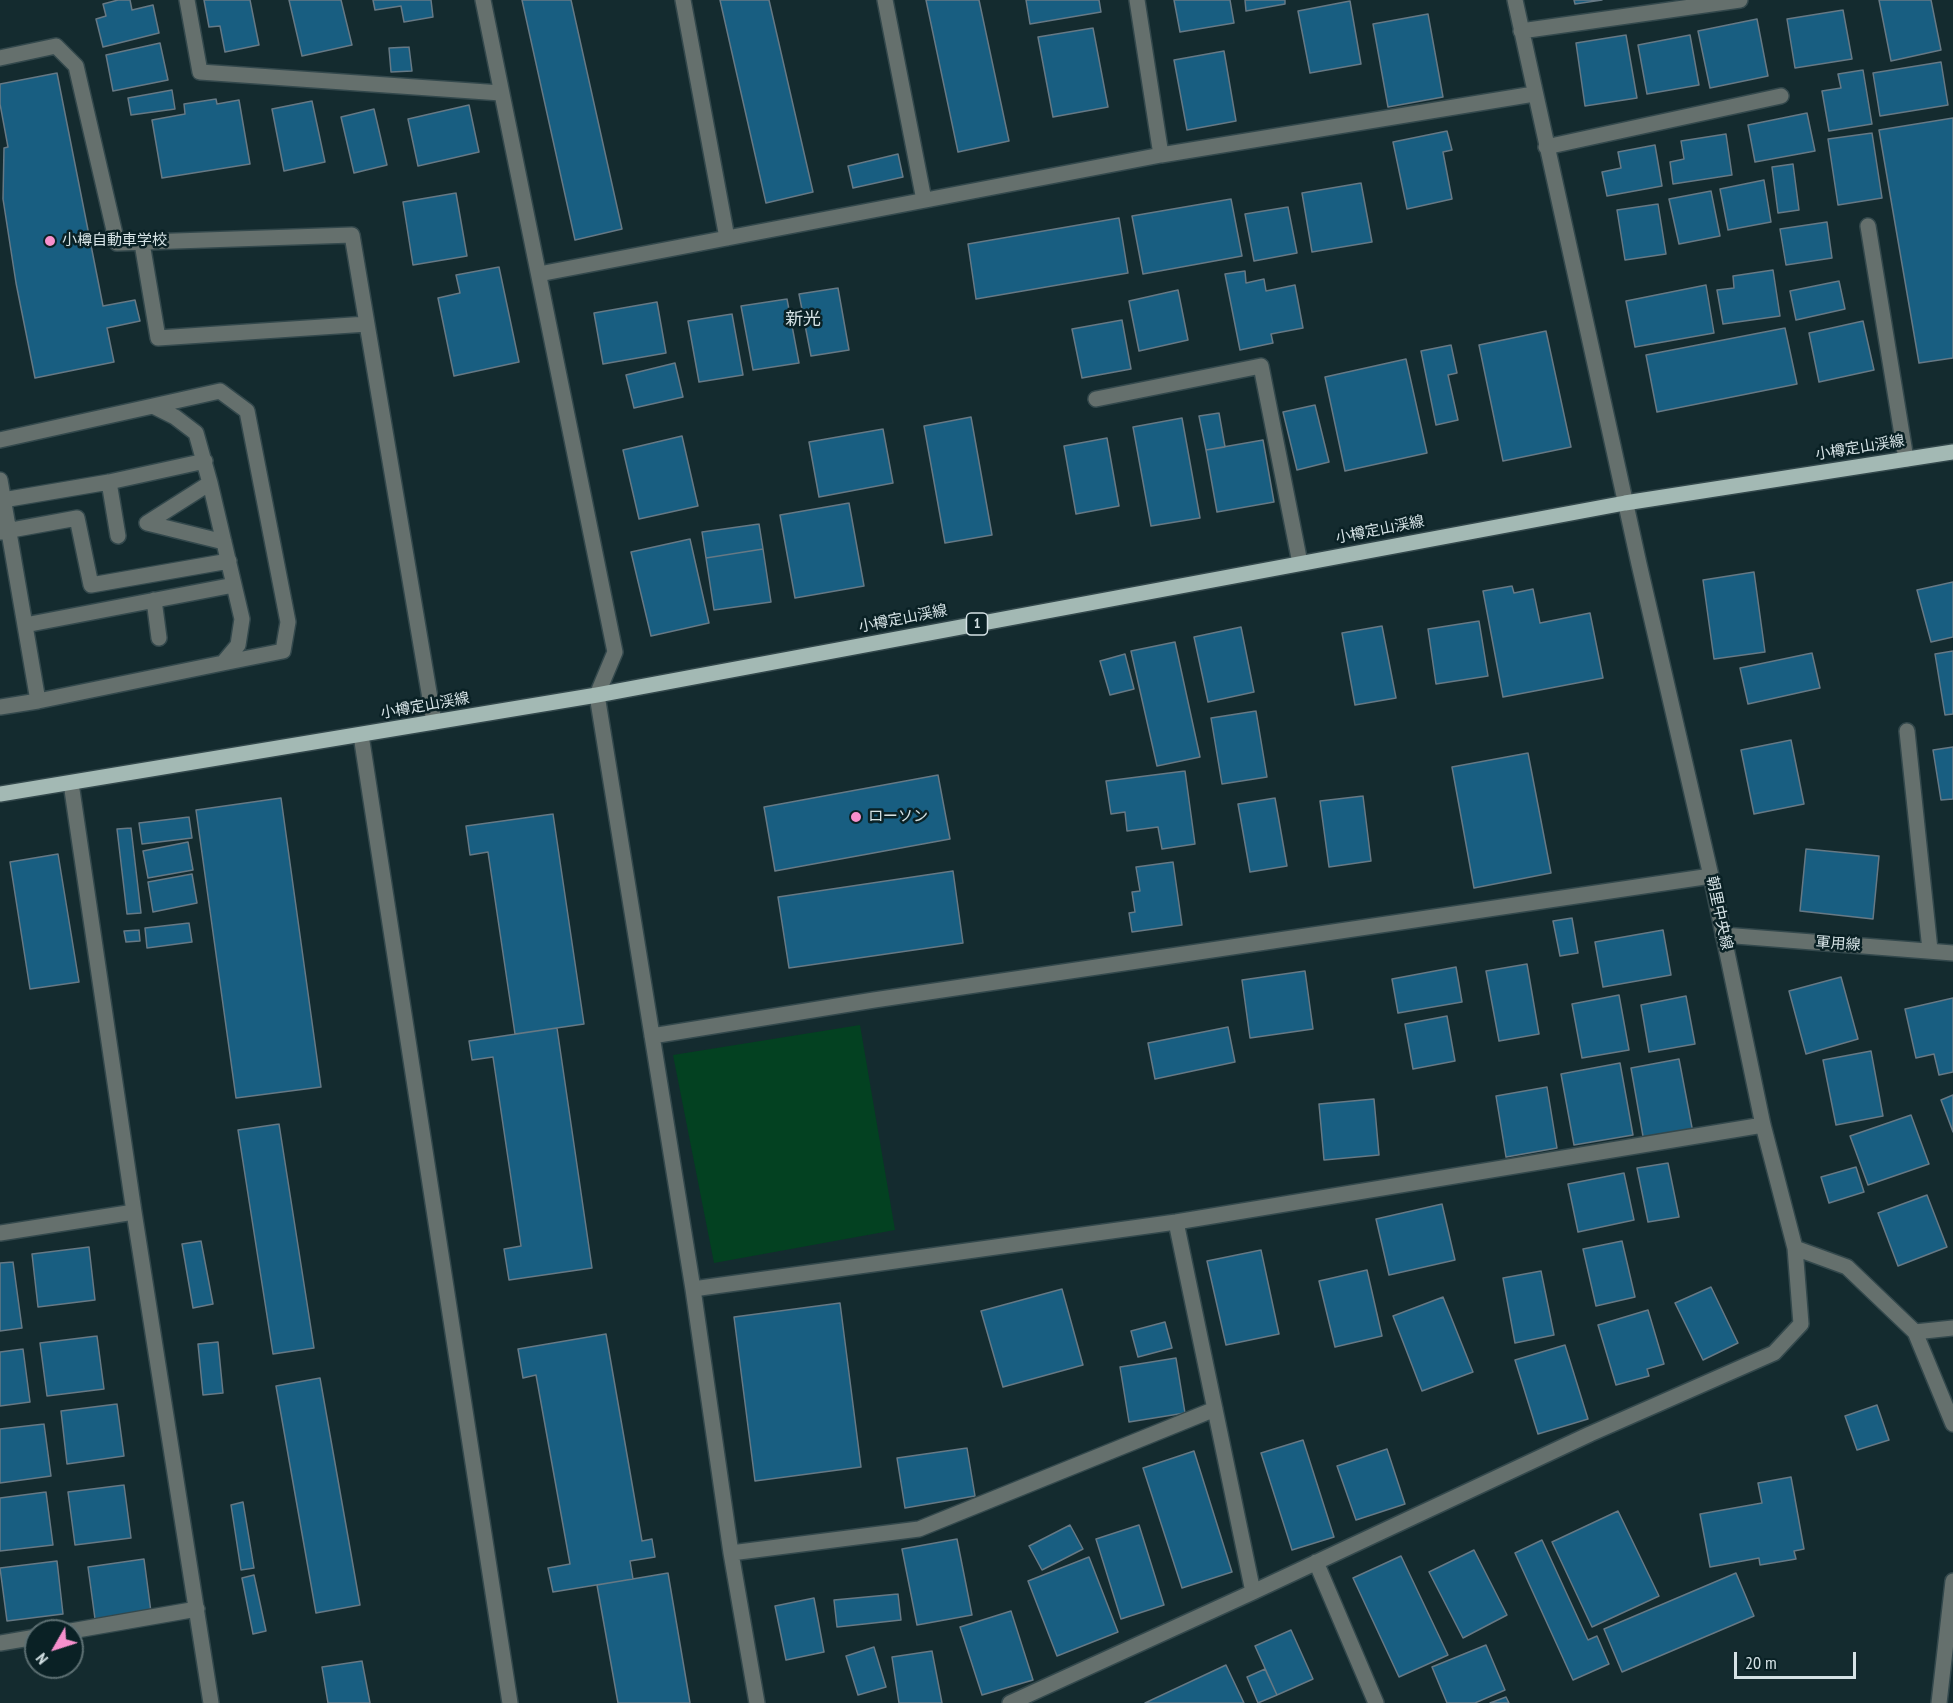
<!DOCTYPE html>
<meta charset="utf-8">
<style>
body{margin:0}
#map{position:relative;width:1953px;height:1703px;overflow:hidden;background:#142b2f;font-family:"PT Sans Narrow",sans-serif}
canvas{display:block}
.north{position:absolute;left:24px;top:1619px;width:60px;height:60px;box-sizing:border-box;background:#0a2125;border:2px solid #5c6f72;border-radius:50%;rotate:231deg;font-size:16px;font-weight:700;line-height:24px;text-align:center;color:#d6e3e6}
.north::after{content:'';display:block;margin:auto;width:21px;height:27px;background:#f790cd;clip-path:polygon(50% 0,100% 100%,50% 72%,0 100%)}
.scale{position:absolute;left:1734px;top:1652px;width:122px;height:27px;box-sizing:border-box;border:3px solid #d6e3e6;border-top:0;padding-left:8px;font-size:18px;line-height:21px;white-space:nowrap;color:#d6e3e6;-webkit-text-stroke:4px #0a2125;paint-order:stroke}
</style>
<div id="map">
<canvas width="1953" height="1703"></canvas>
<div class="north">N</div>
<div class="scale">20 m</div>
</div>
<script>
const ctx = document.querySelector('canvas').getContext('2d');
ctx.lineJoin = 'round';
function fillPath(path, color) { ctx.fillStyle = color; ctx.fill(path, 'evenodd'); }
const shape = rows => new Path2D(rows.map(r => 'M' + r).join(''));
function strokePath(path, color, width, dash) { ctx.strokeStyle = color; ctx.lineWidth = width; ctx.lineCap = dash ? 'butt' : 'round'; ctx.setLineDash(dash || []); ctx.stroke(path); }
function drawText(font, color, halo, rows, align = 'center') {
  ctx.font = font + ' "PT Sans Narrow","Noto Sans JP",sans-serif'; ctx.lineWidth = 5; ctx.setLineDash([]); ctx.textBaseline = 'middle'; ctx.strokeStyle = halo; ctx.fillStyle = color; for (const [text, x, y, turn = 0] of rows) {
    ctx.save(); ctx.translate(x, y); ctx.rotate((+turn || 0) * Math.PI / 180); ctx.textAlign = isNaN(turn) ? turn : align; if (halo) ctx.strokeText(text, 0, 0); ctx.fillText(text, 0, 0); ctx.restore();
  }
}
fillPath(shape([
 [860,1025,895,1230,714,1263,673,1055]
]), '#034121');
const building = shape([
 [118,0,130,0,132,10,153,5,159,33,103,47,96,19,106,16,103,4,118,0],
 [204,0,250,0,259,45,225,52,220,26,209,27,204,0],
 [289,0,341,0,352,45,302,56,289,0],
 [373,0,431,0,433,17,404,22,401,6,375,10,373,0],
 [522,0,571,0,622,229,575,240,522,0],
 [720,0,769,0,813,192,766,203,720,0],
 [926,0,979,0,1009,141,958,152,926,0],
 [1026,0,1099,0,1101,12,1030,24,1026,0],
 [1174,0,1230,0,1234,23,1180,32,1174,0],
 [1245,0,1285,0,1285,4,1246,11,1245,0],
 [1574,0,1602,0,1575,4,1574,0],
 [1879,0,1931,0,1941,50,1891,61,1879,0],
 [1350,1,1361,64,1310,73,1298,11,1350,1],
 [1843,10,1852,59,1795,68,1787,19,1843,10],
 [1428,14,1443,97,1388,107,1373,24,1428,14],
 [1757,19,1768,76,1710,88,1698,31,1757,19],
 [1093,28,1108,107,1053,117,1038,37,1093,28],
 [1626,35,1637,98,1585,106,1576,43,1626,35],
 [1690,35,1699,85,1647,94,1638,45,1690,35],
 [160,43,168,80,113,91,106,55,160,43],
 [409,47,412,71,391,72,389,48,409,47],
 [1224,51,1236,121,1187,130,1174,60,1224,51],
 [1941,62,1948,105,1880,116,1873,73,1941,62],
 [1863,70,1872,124,1829,131,1822,91,1841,88,1838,74,1863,70],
 [57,73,103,306,135,300,140,321,107,328,114,362,35,378,16,283,3,199,4,148,8,147,0,104,0,84,57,73],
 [172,90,175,109,131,115,128,98,172,90],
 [216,99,217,104,239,100,250,164,162,178,152,120,185,114,184,104,216,99],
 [312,101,325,162,284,171,272,109,312,101],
 [469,105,479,152,418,166,408,119,469,105],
 [374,109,387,165,354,173,341,117,374,109],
 [1807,113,1815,151,1755,162,1748,125,1807,113],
 [1953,118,1953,358,1919,363,1879,130,1953,118],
 [1447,131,1452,150,1443,152,1452,199,1407,209,1393,142,1447,131],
 [1872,133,1882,198,1838,205,1828,139,1872,133],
 [1726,134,1732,175,1673,184,1670,162,1684,159,1681,141,1726,134],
 [1655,145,1662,186,1607,196,1602,172,1621,168,1618,152,1655,145],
 [898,154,903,177,853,188,848,166,898,154],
 [1793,164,1799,210,1778,213,1772,167,1793,164],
 [1764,180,1771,222,1728,230,1720,189,1764,180],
 [1361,183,1372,242,1312,252,1302,193,1361,183],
 [1711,191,1720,236,1679,244,1669,199,1711,191],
 [456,193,467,256,413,265,403,202,456,193],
 [1231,199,1242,256,1143,274,1132,216,1231,199],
 [1658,204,1666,254,1625,260,1617,210,1658,204],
 [1288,207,1297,253,1254,261,1245,214,1288,207],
 [1119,218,1128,273,976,299,968,244,1119,218],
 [1827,222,1832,258,1786,265,1780,229,1827,222],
 [499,267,519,362,454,376,438,298,460,293,456,275,499,267],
 [1773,270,1780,316,1723,324,1717,290,1734,288,1733,276,1773,270],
 [1245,271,1246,283,1264,279,1266,291,1295,285,1303,328,1271,334,1273,343,1240,350,1225,274,1245,271],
 [1839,281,1845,309,1796,320,1790,291,1839,281],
 [1706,285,1714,333,1635,347,1626,301,1706,285],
 [838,288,849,350,811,356,799,294,838,288],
 [1178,290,1188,340,1139,351,1129,301,1178,290],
 [787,299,799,363,753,370,741,306,787,299],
 [657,302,666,353,603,364,594,313,657,302],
 [732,314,743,375,699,382,688,321,732,314],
 [1122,320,1131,369,1082,378,1072,329,1122,320],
 [1863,321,1874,370,1819,382,1809,333,1863,321],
 [1785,328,1797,384,1657,412,1646,355,1785,328],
 [1546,331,1571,447,1503,461,1479,345,1546,331],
 [1451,345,1457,373,1448,375,1458,420,1436,425,1421,351,1451,345],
 [1406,359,1427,453,1345,471,1325,377,1406,359],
 [675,363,683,397,634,408,626,375,675,363],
 [1315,405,1329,462,1297,470,1283,412,1315,405],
 [1219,413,1225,447,1206,450,1199,416,1219,413],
 [971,417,992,535,945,543,924,426,971,417],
 [1182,418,1200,518,1151,526,1133,427,1182,418],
 [883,429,893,483,819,497,809,442,883,429],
 [682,436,698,506,639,519,623,450,682,436],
 [1107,438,1119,506,1076,514,1064,446,1107,438],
 [1263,440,1274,502,1217,512,1206,450,1263,440],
 [849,503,864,586,795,598,780,515,849,503],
 [759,524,763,549,706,558,702,532,759,524],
 [690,539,709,623,651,636,631,552,690,539],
 [763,549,771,602,714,610,706,558,763,549],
 [1754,572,1765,652,1714,659,1703,580,1754,572],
 [1953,582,1953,637,1931,642,1917,590,1953,582],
 [1512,586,1514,593,1533,589,1540,623,1590,613,1603,678,1503,697,1483,591,1512,586],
 [1479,621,1488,676,1436,684,1428,629,1479,621],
 [1382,626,1396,698,1355,705,1342,633,1382,626],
 [1241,627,1254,692,1208,702,1194,637,1241,627],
 [1175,642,1200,757,1157,766,1131,651,1175,642],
 [1953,651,1953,714,1945,715,1935,654,1953,651],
 [1812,653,1820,688,1748,704,1740,668,1812,653],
 [1125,654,1134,689,1110,695,1100,661,1125,654],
 [1256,711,1267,777,1222,784,1211,718,1256,711],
 [1791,740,1804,804,1754,814,1741,750,1791,740],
 [1953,747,1953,799,1941,800,1933,750,1953,747],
 [1528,753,1551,873,1474,888,1452,767,1528,753],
 [1185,771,1195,844,1162,849,1158,827,1127,831,1125,812,1111,814,1106,781,1185,771],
 [938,775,950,839,775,871,764,807,938,775],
 [1363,796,1371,861,1329,867,1320,801,1363,796],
 [281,798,321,1087,236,1098,196,810,281,798],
 [1275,798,1287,866,1250,872,1238,804,1275,798],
 [553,814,584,1024,515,1034,488,852,470,855,466,826,553,814],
 [189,817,192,838,142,844,139,823,189,817],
 [131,828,141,913,127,914,117,829,131,828],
 [188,842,193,870,148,878,143,851,188,842],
 [1806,849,1879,856,1873,919,1800,911,1806,849],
 [58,854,79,982,30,989,10,862,58,854],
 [1173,862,1182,925,1132,932,1129,913,1135,912,1132,892,1140,891,1136,867,1173,862],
 [953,871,963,943,789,968,778,897,953,871],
 [192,874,197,903,153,912,148,882,192,874],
 [1572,918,1578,953,1560,956,1553,921,1572,918],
 [189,923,192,942,147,948,145,928,189,923],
 [139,930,140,941,126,942,124,931,139,930],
 [1663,930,1671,975,1603,987,1595,942,1663,930],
 [1527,964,1539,1034,1499,1041,1486,971,1527,964],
 [1456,967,1462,1002,1398,1013,1392,979,1456,967],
 [1305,971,1313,1029,1250,1038,1242,980,1305,971],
 [1841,977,1858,1039,1806,1054,1789,991,1841,977],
 [1619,995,1629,1050,1582,1058,1572,1004,1619,995],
 [1686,996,1695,1044,1649,1052,1641,1005,1686,996],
 [1953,998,1953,1072,1939,1075,1934,1054,1916,1058,1905,1009,1953,998],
 [1447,1016,1455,1061,1413,1069,1405,1024,1447,1016],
 [1228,1027,1235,1062,1155,1079,1148,1043,1228,1027],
 [557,1028,592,1268,509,1280,504,1249,521,1246,493,1057,472,1060,469,1041,557,1028],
 [1871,1051,1883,1116,1836,1125,1823,1060,1871,1051],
 [1679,1059,1693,1133,1644,1142,1631,1068,1679,1059],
 [1620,1063,1633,1135,1574,1145,1561,1074,1620,1063],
 [1547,1087,1557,1148,1506,1157,1496,1096,1547,1087],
 [1953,1095,1953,1132,1941,1100,1953,1095],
 [1374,1099,1379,1155,1324,1160,1319,1104,1374,1099],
 [1911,1115,1929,1164,1868,1185,1850,1136,1911,1115],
 [279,1124,314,1348,273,1354,238,1130,279,1124],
 [1668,1163,1679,1217,1648,1222,1637,1168,1668,1163],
 [1856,1167,1864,1192,1829,1203,1821,1177,1856,1167],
 [1624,1173,1634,1220,1578,1232,1568,1184,1624,1173],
 [1927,1195,1947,1247,1898,1266,1878,1213,1927,1195],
 [1442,1204,1455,1260,1389,1275,1376,1219,1442,1204],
 [201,1241,213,1304,193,1308,182,1244,201,1241],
 [1622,1241,1635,1297,1596,1306,1583,1249,1622,1241],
 [89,1247,95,1300,38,1307,32,1254,89,1247],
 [1261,1250,1279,1334,1226,1345,1207,1261,1261,1250],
 [13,1262,22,1328,0,1331,0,1263,13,1262],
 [1367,1270,1382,1336,1335,1347,1319,1281,1367,1270],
 [1541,1271,1554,1335,1515,1343,1503,1278,1541,1271],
 [1711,1287,1738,1343,1703,1360,1675,1303,1711,1287],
 [1062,1289,1083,1365,1003,1387,981,1311,1062,1289],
 [1443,1297,1473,1372,1422,1391,1393,1316,1443,1297],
 [840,1303,861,1467,755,1481,734,1317,840,1303],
 [1648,1310,1664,1364,1647,1369,1649,1376,1616,1385,1598,1325,1648,1310],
 [1165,1322,1172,1348,1138,1357,1131,1331,1165,1322],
 [606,1334,642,1541,652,1539,655,1557,630,1561,633,1579,553,1592,548,1568,570,1564,536,1375,523,1378,518,1349,606,1334],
 [97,1336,104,1389,47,1396,40,1343,97,1336],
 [218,1342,223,1393,203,1395,198,1344,218,1342],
 [1565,1345,1588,1419,1538,1434,1515,1360,1565,1345],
 [23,1349,30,1402,0,1406,0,1352,23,1349],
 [1176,1358,1185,1413,1129,1422,1120,1367,1176,1358],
 [320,1378,360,1605,316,1613,276,1386,320,1378],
 [117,1404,124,1456,67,1464,61,1411,117,1404],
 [1877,1405,1889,1440,1857,1450,1845,1416,1877,1405],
 [44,1424,51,1476,0,1483,0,1429,44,1424],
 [1303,1440,1334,1537,1292,1550,1261,1453,1303,1440],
 [967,1448,975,1496,905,1508,897,1458,967,1448],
 [1387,1449,1405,1504,1356,1520,1337,1466,1387,1449],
 [1194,1451,1232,1572,1182,1588,1143,1468,1194,1451],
 [1791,1477,1804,1549,1794,1551,1796,1559,1760,1565,1759,1558,1710,1567,1700,1514,1762,1503,1758,1483,1791,1477],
 [124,1485,131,1538,75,1545,68,1492,124,1485],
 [46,1492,53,1545,0,1551,0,1498,46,1492],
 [243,1502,254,1568,241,1570,231,1505,243,1502],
 [1618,1511,1659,1596,1592,1627,1552,1542,1618,1511],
 [1070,1525,1083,1549,1042,1570,1029,1546,1070,1525],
 [1139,1525,1164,1605,1121,1619,1096,1539,1139,1525],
 [957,1539,972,1615,917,1625,902,1549,957,1539],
 [1542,1540,1588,1640,1597,1636,1609,1664,1573,1680,1515,1553,1542,1540],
 [1474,1550,1507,1615,1463,1638,1429,1572,1474,1550],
 [1401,1556,1448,1655,1399,1677,1353,1578,1401,1556],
 [1089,1557,1118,1632,1057,1656,1028,1581,1089,1557],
 [144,1559,151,1612,95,1619,88,1567,144,1559],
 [57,1561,63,1614,7,1621,0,1568,57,1561],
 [668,1573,690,1703,618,1703,597,1585,668,1573],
 [1736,1573,1754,1616,1622,1672,1604,1629,1736,1573],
 [254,1575,266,1631,253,1634,242,1578,254,1575],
 [898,1594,901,1620,837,1627,834,1600,898,1594],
 [814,1598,824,1652,786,1660,775,1606,814,1598],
 [1011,1611,1033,1680,982,1695,960,1627,1011,1611],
 [1291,1630,1313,1679,1277,1695,1255,1646,1291,1630],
 [1486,1645,1505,1690,1475,1703,1447,1703,1432,1667,1486,1645],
 [874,1647,886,1687,858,1695,846,1656,874,1647],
 [932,1651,942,1703,899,1703,892,1657,932,1651],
 [362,1661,370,1703,328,1703,322,1667,362,1661],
 [1226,1665,1244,1703,1145,1703,1226,1665],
 [1265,1669,1277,1695,1258,1703,1247,1677,1265,1669],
 [1506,1697,1509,1703,1490,1703,1506,1697]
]);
fillPath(building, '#185e81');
strokePath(building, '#667985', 1.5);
const minor = shape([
 [187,0,200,72,501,93],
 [483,0,615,652,597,695,693,1289,731,1553,757,1703],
 [683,0,727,238],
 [885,0,924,200],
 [1137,0,1161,155],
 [1521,31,1740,0],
 [0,58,56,46,76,66,117,243,352,235,434,722],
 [1546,147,1781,96],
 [1868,226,1906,459],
 [142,243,158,338,367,324],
 [539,274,1161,155,1534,94],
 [1096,399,1261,366,1300,563],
 [153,406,220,391,247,411,288,622,283,651,223,663],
 [0,440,153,406,175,417,196,433,210,483,242,619,238,645,223,663,38,701,0,707],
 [0,480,38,701],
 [109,482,118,536],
 [210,483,147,523,224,542],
 [3,500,109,482,205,461],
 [0,532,77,518,91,585,229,561],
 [154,600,159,638],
 [25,625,234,585],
 [1907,731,1930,950],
 [361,735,510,1703],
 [71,783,134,1212,211,1703],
 [1723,935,1953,953],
 [652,1036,874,1000,1711,876],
 [1176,1222,1253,1592],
 [0,1233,134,1212],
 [1795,1248,1847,1267,1915,1332,1953,1424],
 [693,1289,1176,1222,1763,1125],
 [1915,1332,1953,1328],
 [731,1553,919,1529,1215,1409],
 [1316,1562,1376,1703],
 [71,1631,197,1609],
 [0,1643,36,1637],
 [1010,1703,1253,1592,1590,1434,1774,1353,1801,1324,1795,1248,1763,1125,1711,876,1639,564,1515,0],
 [1939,1703,1953,1581]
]);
const major = shape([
 [0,794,597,695,1625,503,1953,452]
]);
strokePath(minor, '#33484c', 18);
strokePath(major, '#33484c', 18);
strokePath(minor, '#65706d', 15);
strokePath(major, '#a3b9b4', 15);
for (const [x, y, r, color] of [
 [50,241,6,"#f790cd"],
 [856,817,6,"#f790cd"]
]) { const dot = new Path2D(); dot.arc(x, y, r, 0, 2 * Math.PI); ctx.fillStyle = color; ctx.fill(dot); strokePath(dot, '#0a2125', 2); }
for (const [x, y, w] of [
 [977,624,21]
]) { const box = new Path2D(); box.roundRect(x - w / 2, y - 11, w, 22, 4.5); ctx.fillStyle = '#0a2125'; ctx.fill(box); strokePath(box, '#d6e3e6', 1.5); }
drawText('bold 14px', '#d6e3e6', null, [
 ["1",977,624]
]);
drawText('15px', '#d6e3e6', '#0a2125', [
 ["小樽自動車学校",62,241],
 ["ローソン",868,817]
], 'left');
drawText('15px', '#d6e3e6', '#0a2125', [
 ["小樽定山渓線",1860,448,-9],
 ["小樽定山渓線",1380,530,-11],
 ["小樽定山渓線",903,619,-11],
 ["小樽定山渓線",425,706,-10],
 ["朝里中央線",1719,913,78],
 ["軍用線",1838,944,4]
]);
drawText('18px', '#d6e3e6', '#0a2125', [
 ["新光",803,320]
]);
</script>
